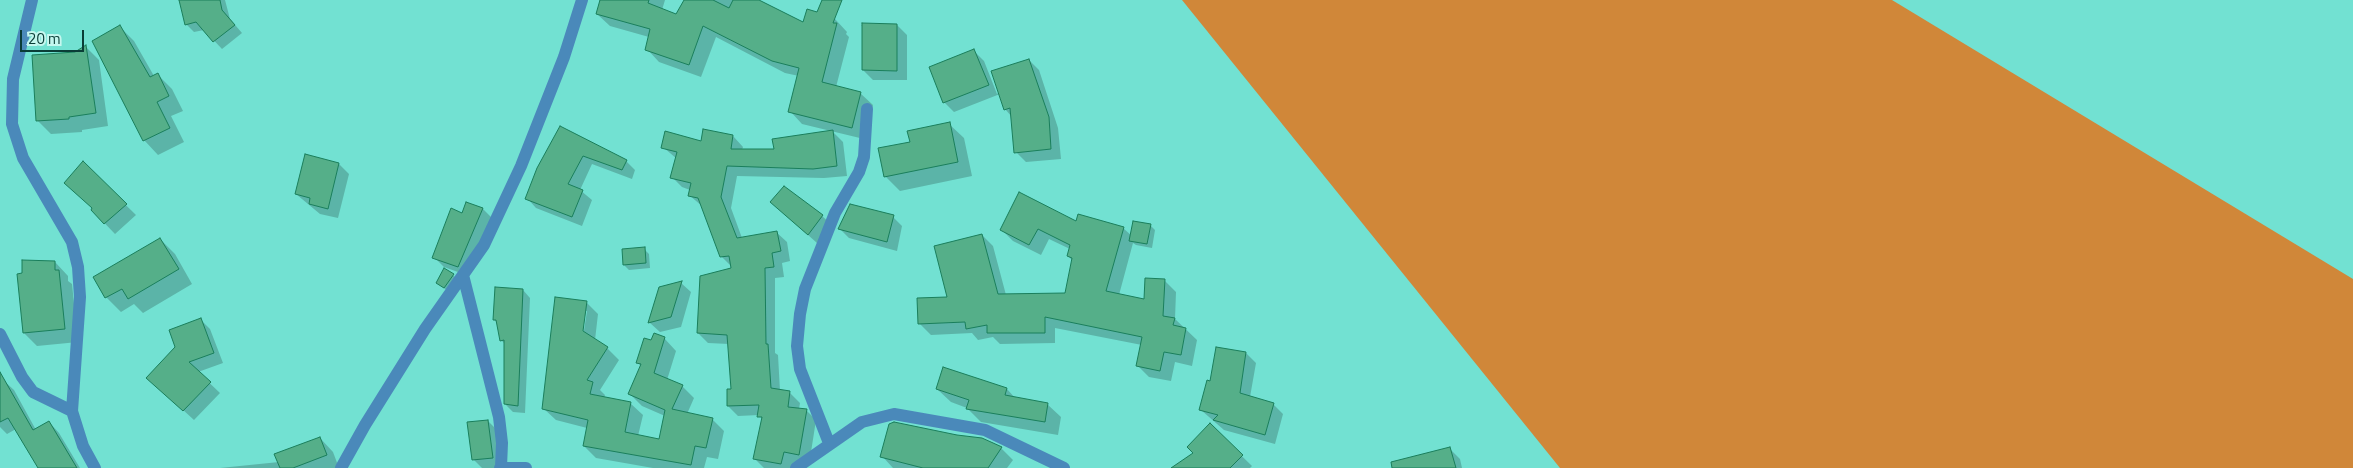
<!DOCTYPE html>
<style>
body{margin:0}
#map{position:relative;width:2353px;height:468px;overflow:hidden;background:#72e1d2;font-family:"Titillium Web",sans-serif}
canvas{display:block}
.scale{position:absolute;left:20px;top:30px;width:64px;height:22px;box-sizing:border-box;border:2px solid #0a3d37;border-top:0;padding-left:6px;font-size:15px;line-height:18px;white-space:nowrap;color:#0a3d37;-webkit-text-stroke:4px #c5f7ef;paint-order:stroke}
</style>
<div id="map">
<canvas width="2353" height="468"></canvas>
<div class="scale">20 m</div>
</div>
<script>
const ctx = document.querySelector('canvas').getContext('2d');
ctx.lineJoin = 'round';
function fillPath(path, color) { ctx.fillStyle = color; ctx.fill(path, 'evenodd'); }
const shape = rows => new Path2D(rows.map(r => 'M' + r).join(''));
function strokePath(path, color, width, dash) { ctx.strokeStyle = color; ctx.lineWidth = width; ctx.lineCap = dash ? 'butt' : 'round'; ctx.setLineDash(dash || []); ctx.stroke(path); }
fillPath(shape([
 [1182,0,1892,0,2353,279,2353,468,1560,468]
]), '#d08739');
fillPath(shape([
 [180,0,225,0,230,19,242,33,222,49,204,30,194,32,186,24],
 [601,0,665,0,662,10,677,15,685,0,756,0,804,24,808,11,835,19,847,32,846,34,849,37,836,87,860,93,873,105,864,139,802,124,790,111,799,76,785,73,716,37,701,77,659,62,647,49,649,37,610,26,597,14],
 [861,25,897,25,907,35,907,80,873,80,863,70,863,27],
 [120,27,134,41,154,76,158,75,172,89,183,111,171,116,184,142,158,155,144,140],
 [86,47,99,60,108,126,82,130,82,132,51,134,37,120,75,53],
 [974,51,984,61,997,94,1029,60,1039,70,1058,128,1061,159,1026,162,1016,152,1012,117,1005,109,1000,94,954,112,944,102],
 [949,124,964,138,972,176,900,191,885,176,911,143],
 [561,128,626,161,635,170,632,179,592,164,580,190,592,200,582,226,536,208,527,198],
 [833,132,843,142,847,176,824,178,737,176,731,208,742,238,776,232,787,242,790,261,782,263,784,277,775,278,775,353,778,355,780,391,789,392,800,403,799,409,806,410,816,420,809,465,794,462,792,468,764,468,754,458,763,420,759,415,738,416,728,406,732,390,729,344,708,343,698,333,733,268,721,256,702,206,689,195,690,190,682,187,672,177,677,159,663,147,733,136,743,147,742,150,775,151],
 [83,163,136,215,115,234,92,210],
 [339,164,349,174,338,218,320,214,296,194],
 [467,203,483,209,493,219,469,276,444,267,434,257,463,214],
 [780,210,822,216,831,224,817,243],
 [892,216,902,226,897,251,849,238,839,228],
 [1077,223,1123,228,1132,236,1150,225,1155,230,1152,248,1136,245,1133,243,1119,295,1145,300,1165,281,1176,292,1175,319,1197,340,1192,366,1175,362,1171,381,1149,377,1137,365,1142,345,1055,328,1055,343,1000,344,993,337,978,340,972,333,931,335,919,323,949,298,982,235,993,246,1006,295,1066,294,1073,261,1068,256,1070,249,1049,239,1041,255,1013,241,1001,229],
 [160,239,175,254,192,284,143,313,134,304,121,312,106,297],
 [644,249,649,254,650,268,629,270,624,265],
 [55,262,68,276,68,281,72,284,78,342,37,346,24,333],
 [453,275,458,280,449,292,437,283],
 [681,283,691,292,681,327,660,332,650,323,660,289],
 [523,290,530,298,525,413,513,412,506,405,505,344,501,340,498,323,494,320],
 [586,302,598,314,595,340,607,348,619,360,600,390,605,395,604,398,630,403,643,415,638,436,660,440,665,416,642,406,630,394,641,366,638,363,664,338,676,351,667,380,682,386,694,398,687,414,712,419,724,431,718,459,707,457,704,468,653,468,596,458,584,446,587,428,556,420,543,408],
 [584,311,587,311,583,337,581,337],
 [200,319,210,329,223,363,198,372,220,393,194,420,158,387],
 [1217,348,1246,353,1256,363,1250,397,1273,404,1283,414,1275,444,1224,430,1201,410,1212,383],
 [3,380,14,390,36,430,49,422,59,433,80,468,40,468,16,429,7,434,0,427,0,382],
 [937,389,1007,389,1016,399,1047,404,1061,417,1058,435,981,422,967,408,951,402],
 [488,421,498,431,497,468,482,468,474,460],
 [1210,425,1252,466,1250,468,1173,468,1195,454],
 [320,438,333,452,339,468,220,468,279,462],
 [1001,448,1013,460,1007,468,893,468,882,456],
 [1450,449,1460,459,1462,468,1425,468]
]), '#0003');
const building = shape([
 [179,0,220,0,222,10,235,25,213,42,196,22,185,25,179,0],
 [600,0,649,0,648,3,676,14,684,0,713,0,729,8,733,0,759,0,803,22,807,9,817,12,822,0,842,0,833,23,837,23,822,82,861,92,852,128,788,112,799,68,772,61,703,26,689,65,645,50,650,29,596,14,600,0],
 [862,23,897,24,897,71,862,70,862,23],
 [120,25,150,77,158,73,169,96,157,102,170,128,143,141,92,41,120,25],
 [86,45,96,113,69,117,69,119,36,121,32,55,75,52,86,45],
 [974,49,989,85,943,103,929,67,974,49],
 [1029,59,1049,117,1051,149,1014,153,1010,108,1004,110,991,71,1029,59],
 [950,122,958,162,884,177,878,148,910,142,907,131,950,122],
 [560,126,627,160,622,170,583,156,568,184,583,190,572,217,525,199,537,168,560,126],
 [703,129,733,135,731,149,774,149,772,139,833,130,837,166,813,169,727,166,721,197,737,238,777,231,781,251,772,253,774,267,765,268,766,344,768,344,771,388,790,391,788,407,807,409,799,455,784,452,781,464,753,459,762,417,757,417,759,405,727,406,727,389,731,389,727,335,697,333,700,276,731,268,729,256,720,257,698,198,688,196,691,183,670,178,677,152,661,148,665,131,701,141,703,129],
 [305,154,339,163,328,209,309,204,310,198,295,194,305,154],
 [83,161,127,204,104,224,91,210,92,208,64,183,83,161],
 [784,186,823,215,808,235,770,202,784,186],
 [1019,192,1076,221,1078,214,1124,227,1106,291,1144,299,1145,278,1165,279,1163,316,1175,318,1173,325,1186,328,1181,355,1164,352,1160,371,1136,366,1142,337,1045,317,1045,333,987,333,987,325,966,329,965,322,918,324,917,298,947,297,934,246,982,234,998,294,1065,293,1072,258,1067,256,1070,245,1038,229,1029,245,1000,230,1019,192],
 [466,202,483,208,458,267,432,258,451,208,462,213,466,202],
 [850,204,894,215,887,242,838,229,850,204],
 [1133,221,1151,224,1147,244,1129,241,1133,221],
 [160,238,179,269,128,299,122,289,105,298,93,277,160,238],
 [645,247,646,263,623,265,622,249,645,247],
 [22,260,55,261,55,270,59,270,65,329,23,333,17,274,22,273,22,260],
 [444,268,454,274,444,288,436,283,444,268],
 [682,281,671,317,648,323,659,287,682,281],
 [495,287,523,289,518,406,504,404,504,340,500,341,496,320,493,320,495,287],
 [555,297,587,301,583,331,608,347,587,380,593,382,590,394,631,402,625,432,659,439,665,410,628,394,641,364,636,363,644,338,651,340,654,333,665,337,654,373,683,385,672,409,713,418,706,448,695,446,691,465,583,446,588,420,542,409,555,297],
 [201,318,214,353,189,362,211,382,183,411,146,378,175,347,169,330,201,318],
 [1216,347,1246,352,1240,393,1274,403,1265,435,1213,420,1218,415,1199,410,1207,380,1210,381,1216,347],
 [943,367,1007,388,1005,395,1048,403,1045,422,966,409,969,400,936,389,943,367],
 [0,372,33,430,49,421,77,468,38,468,8,418,0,422,0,372],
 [488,420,493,458,472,460,467,422,488,420],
 [894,422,957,435,982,438,1002,447,988,468,923,468,880,457,889,424,894,422],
 [1210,423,1243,455,1230,468,1171,468,1193,453,1187,447,1210,423],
 [320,437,327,455,293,468,280,468,274,454,320,437],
 [1450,447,1456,468,1392,468,1391,462,1450,447]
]);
fillPath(building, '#55af89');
strokePath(building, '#1a7e5b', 1);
strokePath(shape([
 [32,0,13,79,12,124,23,158,72,242,78,267,80,297,72,411,83,446,95,468],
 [463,275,499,417,502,443,501,467],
 [0,334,22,377,33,392,72,411],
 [829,443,800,369,797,346,800,314,805,289,835,213,859,172,864,157,867,109],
 [341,468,365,425,425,329,484,245,521,166,564,57,582,0],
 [500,468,526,468],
 [796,468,862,422,894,414,985,430,1064,468]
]), '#4a89ba', 12);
</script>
